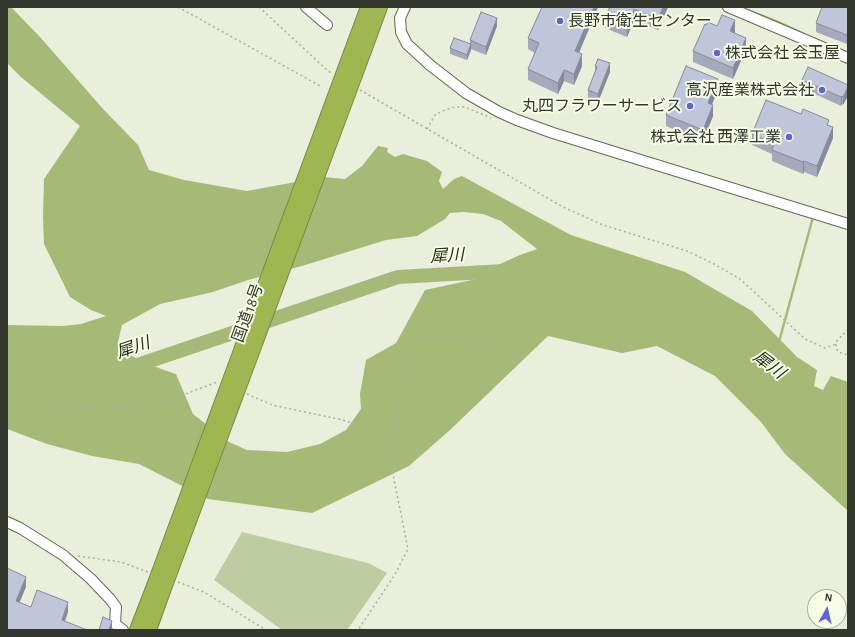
<!DOCTYPE html>
<meta charset="utf-8">
<style>
body{margin:0}
#map{position:relative;width:855px;height:637px;overflow:hidden;background:#e9efda;font-family:"Alegreya Sans",sans-serif}
canvas{display:block}
.frame{position:absolute;inset:0;border:8px solid #33362d;pointer-events:none}
.north{position:absolute;left:807px;top:589px;width:40px;height:40px;box-sizing:border-box;background:#f6fde7;border:1px solid #a8ad9d;border-radius:50%;rotate:8deg;font-size:11px;font-weight:700;line-height:16px;text-align:center;color:#33362d}
.north::after{content:'';display:block;margin:auto;width:14px;height:18px;background:#5e63db;clip-path:polygon(50% 0,100% 100%,50% 72%,0 100%)}
</style>
<div id="map">
<canvas width="855" height="637"></canvas>
<div class="frame"></div>
<div class="north">N</div>
</div>
<script>
const ctx = document.querySelector('canvas').getContext('2d');
ctx.lineJoin = 'round';
function fillPath(path, color) { ctx.fillStyle = color; ctx.fill(path, 'evenodd'); }
const shape = rows => new Path2D(rows.map(r => 'M' + r).join(''));
function strokePath(path, color, width, dash) { ctx.strokeStyle = color; ctx.lineWidth = width; ctx.lineCap = dash ? 'butt' : 'round'; ctx.setLineDash(dash || []); ctx.stroke(path); }
function drawText(font, color, halo, rows, align = 'center') {
  ctx.font = font + ' "Alegreya Sans","Noto Sans JP",sans-serif'; ctx.lineWidth = 4; ctx.setLineDash([]); ctx.textBaseline = 'middle'; ctx.strokeStyle = halo; ctx.fillStyle = color; for (const [text, x, y, turn = 0] of rows) {
    ctx.save(); ctx.translate(x, y); ctx.rotate((+turn || 0) * Math.PI / 180); ctx.textAlign = isNaN(turn) ? turn : align; if (halo) ctx.strokeText(text, 0, 0); ctx.fillText(text, 0, 0); ctx.restore();
  }
}
fillPath(shape([
 [242,532,368,563,387,573,347,630,282,630,214,580]
]), '#bfcba1');
fillPath(shape([
 [7,7,11,7,40,37,104,110,138,145,149,170,184,180,247,191,323,177,345,179,362,166,378,146,388,148,387,152,395,157,403,154,427,161,442,172,439,181,443,189,454,179,462,176,571,235,685,272,752,311,797,357,817,370,814,386,823,390,831,376,848,382,848,511,785,454,761,422,715,376,657,346,622,353,548,336,450,430,409,466,312,513,208,499,139,464,92,456,47,444,7,429,7,325,62,326,81,324,106,316,91,310,70,297,44,244,43,217,44,179,80,126,21,77,7,63],
 [464,212,483,214,501,221,537,249,520,255,489,269,481,278,425,290,396,343,366,360,360,394,361,409,346,430,320,444,287,452,247,450,229,442,193,414,176,374,147,364,128,354,118,342,122,325,160,304,213,292,248,280,302,266,386,240,417,236,445,219,450,213]
]), '#a7b977');
strokePath(shape([
 [747,10,778,22,806,35],
 [779,342,813,217]
]), '#a7b977', 2.5);
strokePath(shape([
 [126,369,398,277,504,271]
]), '#a7b977', 14);
const minor = shape([
 [306,7,327,25],
 [405,7,400,18,401,32,407,44,430,65,466,93,499,112,517,120,553,133,848,224],
 [728,7,848,58],
 [7,522,20,528,63,555,91,579,110,599,116,607,115,624,123,630]
]);
const highway = shape([
 [355,42,368,7],
 [365,48,380,7],
 [137,630,154,586],
 [149,630,163,591]
]);
strokePath(minor, '#646957', 12);
strokePath(highway, '#7a8a44', 16);
strokePath(shape([
 [178,7,322,87],
 [259,7,328,71,333,74],
 [360,90,561,206,603,225,687,251,714,264,740,279,805,339,825,348,836,344],
 [427,129,435,115,442,111,455,107,465,107,491,118],
 [848,329,836,342,836,347,838,352,848,355],
 [247,394,272,405,343,420,371,430,386,440,408,549,394,576,358,630],
 [43,412,162,403,217,382],
 [386,440,395,427,402,384,416,340,449,336,508,350],
 [78,556,121,562,148,572],
 [178,582,204,592,266,630]
]), '#abb09f', 1.5, [2, 3]);
strokePath(minor, '#fff', 10);
strokePath(highway, '#a0b751', 14);
const highwayBridge = shape([
 [154,586,355,42],
 [163,591,365,48]
]);
strokePath(highwayBridge, '#7a8a44', 16, []);
strokePath(highwayBridge, '#a0b751', 14);
fillPath(shape([
 [598,7,579,53,582,66,574,85,564,81,558,94,528,80,528,69,535,53,528,49,528,38],
 [610,7,668,7,658,30,634,20,627,37,605,28,605,17],
 [821,7,848,7,847,44,816,32,816,23,822,7],
 [706,25,717,26,735,32,734,33,746,49,733,79,693,62,693,51],
 [497,26,486,55,471,49,467,60,450,54,450,48,470,44,470,40],
 [595,66,610,72,598,102,588,98,588,90,595,72],
 [802,80,848,85,843,105,842,104,841,106,802,88],
 [718,90,712,104,713,116,703,141,666,126,666,115],
 [829,125,833,138,817,177,804,172,803,174,772,161,772,154,752,145,752,134]
]), '#a6a9bb');
fillPath(shape([
 [594,7,598,7,575,62,575,51],
 [663,7,668,7,658,30,658,19],
 [634,9,634,20,627,37,627,26],
 [497,18,497,26,486,55,486,47],
 [735,20,735,32,730,42,730,31],
 [848,32,848,41,847,44,847,35],
 [746,38,746,49,733,79,733,68],
 [471,44,471,50,467,60,467,55],
 [582,54,582,66,574,85,574,74],
 [610,63,610,72,598,102,598,94],
 [564,70,564,81,558,94,558,83],
 [718,79,718,90,708,114,708,103],
 [848,87,848,96,843,105,843,97],
 [842,96,842,104,841,106,841,97],
 [713,105,713,116,703,141,703,130],
 [833,127,833,138,817,177,817,166],
 [804,161,804,172,803,174,803,162],
 [26,577,26,587,16,611,16,601],
 [68,602,68,612,62,630,62,620],
 [112,621,112,630,109,630]
]), '#878a99');
const building = shape([
 [542,7,594,7,575,51,582,54,574,74,564,70,558,83,528,69,539,43,528,38,542,7],
 [610,7,663,7,658,19,634,9,627,26,605,17,610,7],
 [822,7,848,7,848,32,847,35,816,23,822,7],
 [481,12,497,18,486,47,470,40,481,12],
 [722,15,735,20,730,31,746,38,733,68,693,51,705,24,706,25,708,22,717,26,722,15],
 [454,38,471,44,467,55,450,48,454,38],
 [598,59,610,63,598,94,588,90,597,67,595,66,598,59],
 [686,66,718,79,708,103,713,105,703,130,666,115,686,66],
 [808,67,848,85,848,87,843,97,842,96,841,97,802,80,808,67],
 [766,100,801,114,803,109,829,120,827,125,833,127,817,166,804,161,803,162,772,150,774,144,752,134,766,100],
 [7,568,26,577,16,601,31,607,37,590,68,602,62,620,87,630,7,630,7,568],
 [103,617,112,621,109,630,99,630,103,617]
]);
fillPath(building, '#c1c5da');
strokePath(building, '#878a99', 1);
for (const [x, y, r, color] of [
 [560,21,4,"#5e63db"],
 [717,53,4,"#5e63db"],
 [822,90,4,"#5e63db"],
 [690,106,4,"#5e63db"],
 [789,137,4,"#5e63db"]
]) { const dot = new Path2D(); dot.arc(x, y, r, 0, 2 * Math.PI); ctx.fillStyle = color; ctx.fill(dot); strokePath(dot, '#f6fde7', 1.5); }
drawText('16px', '#33362d', '#f6fde7', [
 ["長野市衛生センター",568,21,"left"],
 ["株式会社 会玉屋",725,53,"left"],
 ["高沢産業株式会社",814,90],
 ["丸四フラワーサービス",682,106],
 ["株式会社 西澤工業",781,137]
], 'right');
drawText('16px', '#33362d', '#f6fde7', [
 ["国道18号",248,313,-70]
]);
drawText('italic 17px', '#252c0f', '#f6fde7', [
 ["犀川",447,256,-3],
 ["犀川",133,348,-19],
 ["犀川",769,365,37]
]);
</script>
